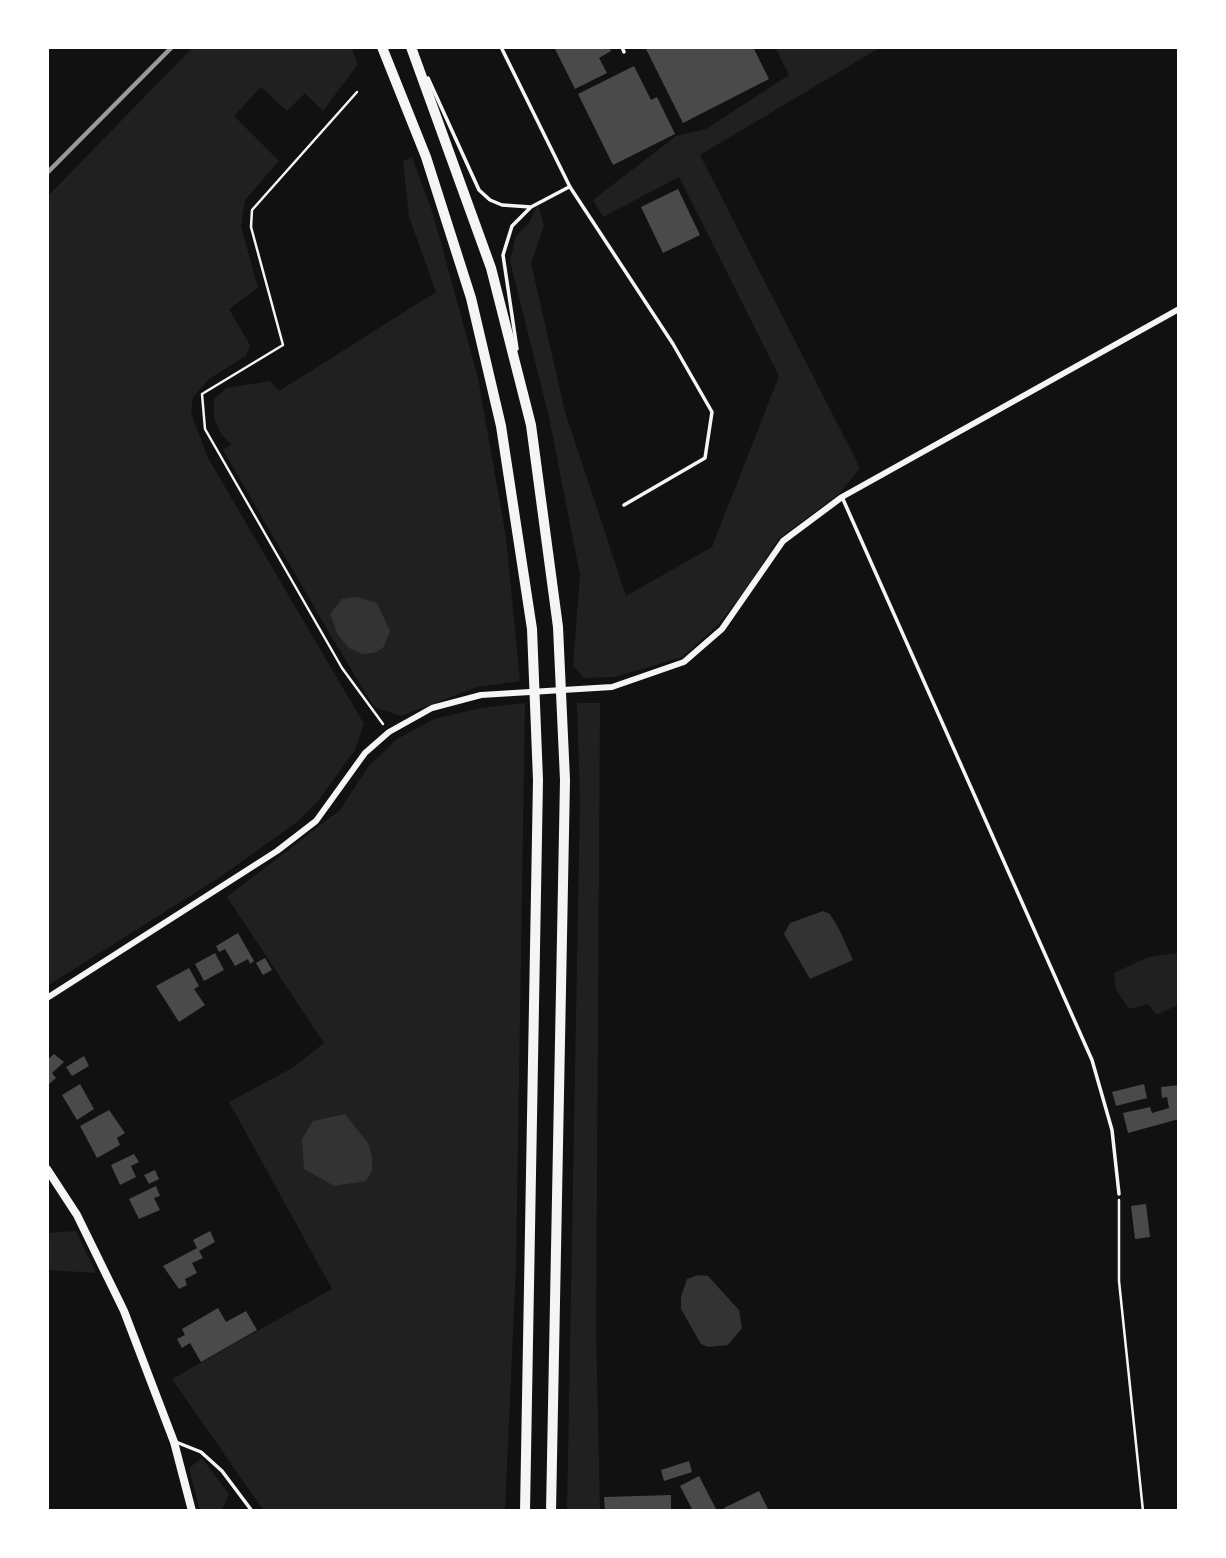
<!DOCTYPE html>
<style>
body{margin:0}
#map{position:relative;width:1226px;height:1558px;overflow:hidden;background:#111;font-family:"Zilla Slab",serif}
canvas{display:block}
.frame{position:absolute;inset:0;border:49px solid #fff;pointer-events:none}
</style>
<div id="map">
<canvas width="1226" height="1558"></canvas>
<div class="frame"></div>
</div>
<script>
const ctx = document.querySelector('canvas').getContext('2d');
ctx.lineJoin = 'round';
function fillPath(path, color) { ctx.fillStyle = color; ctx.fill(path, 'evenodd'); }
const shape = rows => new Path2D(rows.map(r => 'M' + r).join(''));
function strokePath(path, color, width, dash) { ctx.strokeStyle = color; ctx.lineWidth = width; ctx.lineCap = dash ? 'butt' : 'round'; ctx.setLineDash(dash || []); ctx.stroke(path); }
fillPath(shape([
 [193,47,351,47,358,64,323,111,305,93,287,111,261,87,234,116,279,161,245,200,241,226,258,288,229,309,250,345,246,356,209,379,193,397,191,413,208,458,364,724,355,750,318,801,297,822,217,879,47,986,47,197],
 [775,47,881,47,700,155,860,468,839,494,778,539,748,587,717,626,682,657,615,677,584,678,573,666,580,575,549,417,510,261,516,236,529,223,538,204,544,226,531,263,565,412,626,596,712,547,779,376,679,177,603,217,593,200,676,136,706,129,789,75],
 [412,157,433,214,478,378,506,537,520,681,477,687,401,716,374,707,334,641,223,450,231,444,221,434,214,418,214,399,227,388,270,381,279,391,436,292,409,217,403,161],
 [525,703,516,1265,505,1511,264,1511,172,1379,332,1289,229,1102,294,1067,324,1043,227,897,340,810,368,767,397,739,434,719,481,708],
 [577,703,600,703,596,1327,600,1511,567,1511,580,798],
 [1179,953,1179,1004,1157,1015,1148,1004,1129,1009,1116,990,1114,973,1148,957],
 [76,1231,96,1273,47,1270,47,1233],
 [202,1458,229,1494,221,1511,200,1511,189,1468]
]), '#202020');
fillPath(shape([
 [357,597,377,603,390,631,383,648,374,653,362,654,349,648,338,635,330,614,342,599],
 [823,911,830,914,840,931,853,960,810,979,784,934,790,923],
 [345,1114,368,1143,372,1156,372,1171,366,1181,334,1186,304,1169,302,1139,313,1121],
 [698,1275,708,1276,739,1310,742,1328,728,1345,708,1347,701,1344,681,1309,681,1297,687,1279]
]), '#333');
fillPath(shape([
 [554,47,609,47,611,51,599,58,607,73,575,89],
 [645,47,753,47,769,79,683,123],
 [634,66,651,100,657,97,675,134,613,165,578,94],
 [678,189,700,235,663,253,641,207],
 [238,933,254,961,250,964,248,959,235,966,225,949,219,952,216,946],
 [215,953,224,970,204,981,195,964],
 [265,958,272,970,263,975,256,963],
 [189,968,199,986,194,989,205,1005,179,1022,156,986],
 [54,1054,64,1062,52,1073,56,1078,47,1086,47,1060],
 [84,1056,89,1066,72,1076,66,1067],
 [80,1084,94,1109,77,1120,62,1095],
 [1144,1084,1147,1098,1116,1106,1112,1092],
 [1179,1085,1179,1119,1128,1133,1123,1113,1150,1107,1152,1113,1169,1108,1167,1097,1162,1098,1161,1087],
 [109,1110,125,1133,117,1138,120,1145,97,1158,80,1126],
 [134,1154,139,1162,131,1166,136,1177,120,1185,111,1165],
 [155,1170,159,1179,149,1184,144,1175],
 [156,1186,160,1196,154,1198,160,1210,139,1219,129,1199],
 [1146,1204,1150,1237,1135,1239,1131,1206],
 [210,1231,215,1242,199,1251,203,1258,192,1263,197,1273,185,1279,187,1285,179,1289,163,1266,197,1248,193,1240],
 [218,1308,226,1322,246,1311,257,1330,201,1362,190,1343,182,1348,177,1339,185,1335,182,1329],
 [689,1461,692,1472,664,1481,661,1470],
 [699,1476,717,1511,693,1511,680,1486],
 [759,1491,769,1511,726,1511,724,1508],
 [671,1495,671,1511,605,1511,604,1497]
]), '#4a4a4a');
strokePath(shape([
 [357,92,252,210,251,227,283,345,202,394,205,429,342,668,383,724],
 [1119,1200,1119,1281,1143,1511]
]), '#f5f5f5', 2.5);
strokePath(shape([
 [501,47,570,187,673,344,712,412,705,458,624,505],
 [622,47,624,52],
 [428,78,479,190,490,200,502,205,531,207,569,187],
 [517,349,503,255,512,226,531,207],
 [842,497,1092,1060,1112,1130,1119,1194],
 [176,1442,201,1452,222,1471,252,1511]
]), '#f5f5f5', 3.5);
strokePath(shape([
 [47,998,277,851,316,821,365,753,389,732,432,708,481,695,612,687,684,662,722,629,783,541,842,497,1179,309]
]), '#f5f5f5', 6);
strokePath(shape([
 [47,1169,77,1215,124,1311,174,1442,192,1511]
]), '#f5f5f5', 8);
strokePath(shape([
 [382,47,426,157,471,298,501,426,532,629,538,780,525,1511],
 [411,47,491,268,531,425,558,627,565,780,551,1511]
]), '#f5f5f5', 10);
strokePath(shape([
 [47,173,172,47]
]), '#9a9a9a', 4.5);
</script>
